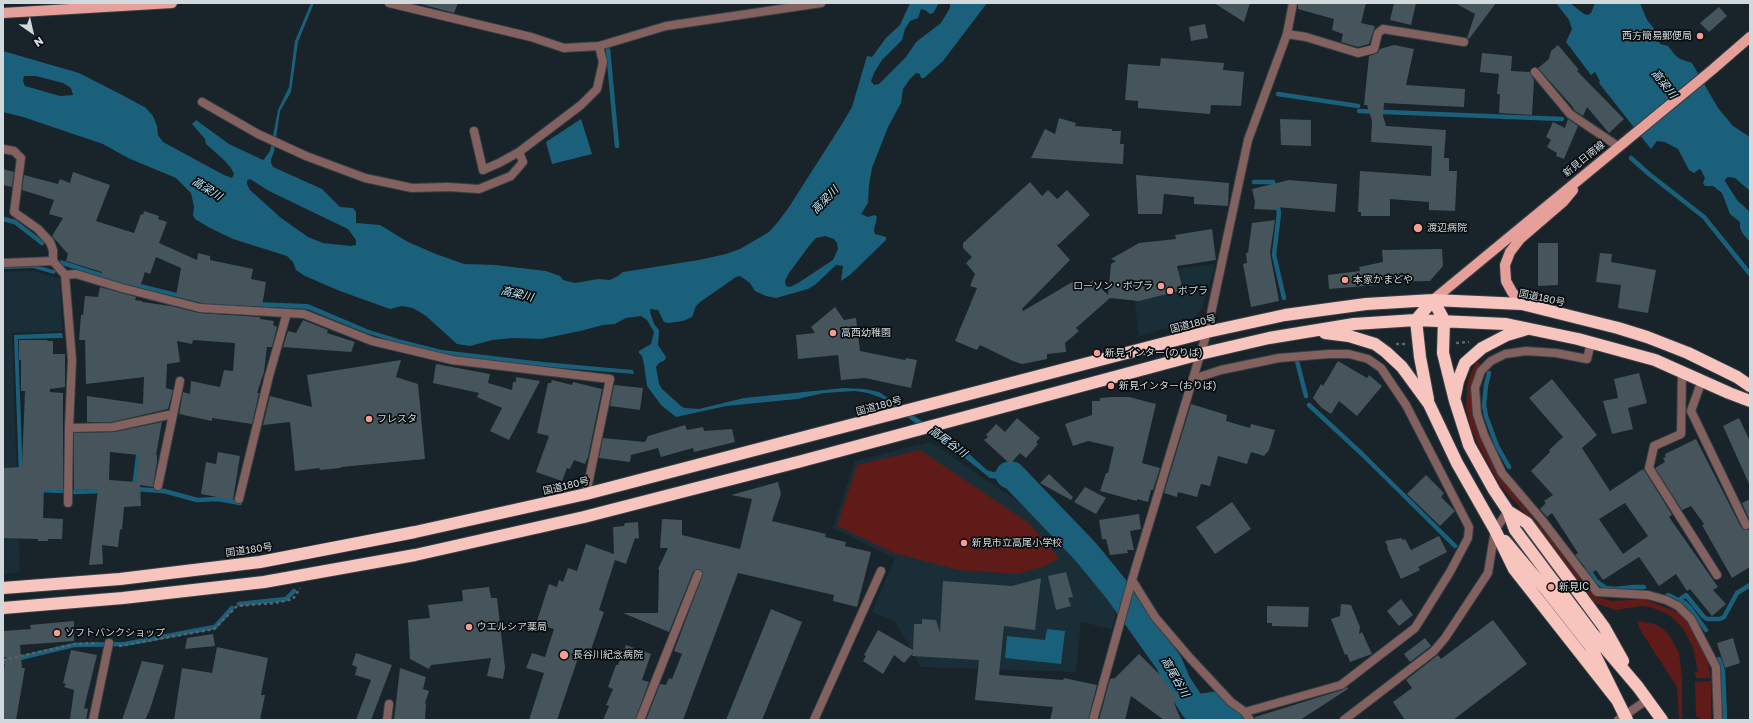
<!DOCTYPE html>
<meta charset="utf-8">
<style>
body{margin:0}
#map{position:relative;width:1753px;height:723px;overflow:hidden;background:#18242a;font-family:"Golos Text",sans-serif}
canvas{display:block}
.frame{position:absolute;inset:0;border:4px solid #d1d9dd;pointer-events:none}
.north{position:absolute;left:12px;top:12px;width:40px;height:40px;-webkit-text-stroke:3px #080d0f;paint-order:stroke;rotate:146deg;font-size:11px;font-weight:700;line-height:16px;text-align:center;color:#d1d9dd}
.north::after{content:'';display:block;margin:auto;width:14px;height:18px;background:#d1d9dd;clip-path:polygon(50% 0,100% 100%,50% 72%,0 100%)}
</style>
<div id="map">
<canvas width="1753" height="723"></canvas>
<div class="frame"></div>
<div class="north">N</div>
</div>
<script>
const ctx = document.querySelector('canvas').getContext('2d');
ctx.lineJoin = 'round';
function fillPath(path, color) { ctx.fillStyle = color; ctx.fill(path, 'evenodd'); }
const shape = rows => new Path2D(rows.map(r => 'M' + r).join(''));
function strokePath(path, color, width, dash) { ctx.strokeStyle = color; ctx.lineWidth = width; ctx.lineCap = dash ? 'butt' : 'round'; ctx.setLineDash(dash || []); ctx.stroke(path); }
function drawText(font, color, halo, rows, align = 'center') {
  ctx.font = font + ' "Golos Text","Noto Sans JP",sans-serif'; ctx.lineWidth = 3.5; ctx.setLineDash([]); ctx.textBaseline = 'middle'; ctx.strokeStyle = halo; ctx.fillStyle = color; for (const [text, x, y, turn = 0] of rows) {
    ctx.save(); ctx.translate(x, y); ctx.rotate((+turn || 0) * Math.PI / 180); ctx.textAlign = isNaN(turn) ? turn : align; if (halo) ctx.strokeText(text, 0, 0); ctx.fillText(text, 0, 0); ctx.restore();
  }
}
fillPath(shape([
 [1215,264,1202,308,1191,321,1139,336,1131,275],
 [34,271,60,279,62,331,12,333,20,572,3,574,3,272],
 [930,442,1016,500,1083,560,1117,602,1112,629,1081,622,1076,672,921,667,895,621,872,612,895,558,833,528,855,461]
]), '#1a2e37');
fillPath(shape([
 [1477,361,1482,365,1472,392,1473,416,1478,431,1502,478,1522,505,1562,551,1591,592,1597,597,1612,601,1644,599,1677,612,1684,618,1697,637,1707,659,1711,678,1696,678,1695,672,1698,672,1693,647,1682,627,1668,614,1650,607,1642,606,1615,610,1593,602,1530,519,1500,485,1480,448,1471,428,1466,408,1467,387,1470,375],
 [920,450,1029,523,1059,558,1046,566,1017,574,958,570,894,553,837,526,857,465],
 [1638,621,1655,624,1663,629,1669,635,1679,653,1682,678,1682,720,1679,720,1677,687,1639,628],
 [1711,681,1711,720,1699,720,1699,717,1696,717,1695,682]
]), '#5e1b18');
fillPath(shape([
 [311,3,314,3,298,42,291,92,280,111,274,152,271,159,271,163,273,167,322,189,340,207,353,208,356,212,356,223,380,225,408,242,436,254,464,264,495,265,546,271,560,276,563,280,575,283,598,279,610,280,618,276,623,272,699,260,726,254,740,249,769,232,778,222,789,207,842,124,852,107,867,56,872,57,886,38,900,25,910,3,939,3,933,13,930,14,925,10,921,9,918,18,910,21,905,29,902,40,882,60,874,73,871,81,874,85,879,84,906,57,916,42,941,23,950,8,950,3,987,3,943,61,924,78,921,78,920,74,916,73,910,79,903,89,901,103,888,127,872,168,869,185,868,203,861,214,868,217,875,215,877,217,874,230,875,234,886,237,886,240,851,274,841,281,843,266,836,265,816,284,808,289,776,298,766,296,755,291,750,283,740,276,736,277,700,302,696,306,692,317,683,321,668,323,664,322,658,310,650,309,650,312,654,324,659,330,658,345,666,357,665,360,659,363,656,367,659,384,662,389,681,406,684,408,699,409,744,398,844,388,864,389,879,392,967,452,987,470,993,472,1012,470,1038,496,1032,505,1013,483,1007,480,990,478,956,451,946,446,882,398,868,393,855,391,824,393,797,399,726,406,676,417,661,405,647,386,644,364,642,356,639,353,639,351,651,344,654,332,647,320,641,316,626,318,615,324,603,325,580,331,541,339,513,338,492,340,470,346,457,344,426,316,413,308,402,306,390,309,340,291,305,276,296,270,293,262,287,256,233,239,210,228,195,219,193,215,194,207,191,193,176,178,128,158,103,144,23,117,3,112,3,51,79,73,124,96,146,108,153,116,157,126,158,135,163,142,224,175,232,178,234,174,231,168,224,160,206,144,205,139,192,124,196,120,229,144,263,160,265,158,270,151,278,110,289,87,295,41],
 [24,76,36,76,63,83,71,88,73,95,60,96,25,86,23,81],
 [250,179,269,191,348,229,356,240,356,245,351,246,323,243,308,237,281,218,250,190,247,184,247,181],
 [825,236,834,239,837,243,838,249,833,260,798,283,790,287,786,286,785,281,789,273,809,246,816,238],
 [1556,3,1570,3,1584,14,1588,15,1591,13,1595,3,1640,3,1647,20,1656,31,1660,44,1668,46,1675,55,1680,59,1692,63,1718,108,1733,126,1750,137,1750,191,1735,178,1729,177,1726,178,1725,181,1737,200,1750,212,1750,242,1743,234,1740,228,1740,222,1730,214,1722,193,1713,186,1705,186,1703,183,1705,178,1701,170,1699,169,1694,173,1689,170,1678,149,1665,142,1657,141,1651,149,1599,83,1600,81,1595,72,1591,75,1566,42,1572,29,1569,20],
 [581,119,592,154,552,164,546,142],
 [61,260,117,278,205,300,308,304,369,330,402,340,442,350,543,362,633,370,634,374,548,367,474,359,436,352,401,344,366,333,307,309,206,304,114,282,62,265,54,274,33,268,3,269,3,266,35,265,54,270],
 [62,333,63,338,18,339,25,536,21,536,14,335],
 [1047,629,1065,631,1061,664,1005,658,1007,636,1045,640]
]), '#1b607b');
strokePath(shape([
 [608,50,617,146],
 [1278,94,1358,106],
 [1359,111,1562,119],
 [1631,158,1649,174,1704,217,1750,274],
 [1254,182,1273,182,1274,188],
 [1277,202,1279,213,1274,255,1284,298],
 [3,219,15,222,42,243],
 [1297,361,1306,396],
 [1489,373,1486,385,1484,405,1486,416,1497,446,1509,467],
 [1309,405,1362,454,1455,546],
 [134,488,139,449],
 [135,489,164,491,197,500,218,499,240,503],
 [38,490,64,491],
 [75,492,102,491],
 [1587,567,1596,581,1606,588,1614,589,1634,587,1644,587],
 [1668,595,1685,603,1690,608,1706,630],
 [1679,600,1686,595,1703,616,1707,619,1720,619,1724,617,1737,593,1750,585],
 [239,604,286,599,294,591],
 [1719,659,1723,671,1725,720],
 [3,662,74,645,125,644,209,628,215,627,232,608]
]), '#1b607b', 4.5);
strokePath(shape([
 [1009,475,1012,475,1085,551,1117,590,1169,663,1178,684,1194,708,1215,705,1232,720]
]), '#1b607b', 27);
fillPath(shape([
 [417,3,458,3,454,13],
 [1214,3,1250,3,1244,22],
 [1298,3,1366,3,1361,23,1375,26,1369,44,1358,47,1341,42,1343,34,1332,30,1334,19,1298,9],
 [1394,3,1416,3,1411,25,1390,20],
 [1455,3,1496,3,1469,39,1467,38,1475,14],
 [1719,7,1727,16,1709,32,1700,23],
 [1205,24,1208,38,1191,41,1189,27],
 [1394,45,1414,49,1406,85,1465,89,1464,107,1384,103,1383,116,1386,126,1446,130,1444,158,1449,158,1449,171,1457,171,1455,211,1429,210,1429,202,1390,199,1390,216,1361,216,1361,212,1358,212,1360,171,1431,176,1432,146,1371,142,1372,121,1367,105,1364,105,1369,56,1378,53,1380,49],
 [1558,45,1579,70,1577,71,1624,119,1609,133,1587,107,1583,116,1574,110,1572,106,1538,68,1549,59,1551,51],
 [1482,53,1512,56,1511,71,1530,72,1534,80,1532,115,1499,113,1500,94,1497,94,1499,74,1480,72],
 [1161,58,1224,63,1223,70,1244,72,1241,106,1211,105,1210,114,1138,108,1138,101,1125,100,1128,64,1160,66],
 [1059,118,1076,123,1075,126,1112,129,1112,131,1121,131,1120,144,1124,144,1123,164,1031,158,1045,129,1055,134],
 [1280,119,1311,120,1311,146,1281,145],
 [1568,119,1578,126,1564,159,1556,156,1557,153,1547,147,1551,140,1546,137,1553,122,1565,128],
 [3,169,14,172,12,187,3,185],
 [73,172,110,185,96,221,134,233,141,214,143,215,144,211,159,216,158,219,167,222,159,243,197,260,198,253,210,256,210,260,253,269,251,279,266,282,262,306,201,303,176,296,181,268,156,257,150,274,145,272,140,287,102,276,102,272,66,261,68,254,52,236,63,218,49,214,54,200,22,190,24,175,58,184,60,179,70,183],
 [1136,175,1229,183,1228,206,1194,204,1194,197,1164,194,1162,214,1138,214],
 [1289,180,1337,184,1335,212,1276,207,1276,210,1254,209,1255,202,1252,189],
 [1030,182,1042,196,1048,190,1057,199,1067,190,1090,215,1058,245,1056,244,1070,260,1022,309,1023,311,1074,281,1082,290,1093,280,1108,295,1111,264,1116,261,1111,259,1139,243,1176,239,1175,235,1212,229,1216,260,1177,266,1183,290,1139,301,1110,298,1076,328,1079,331,1065,343,1066,352,1047,354,1047,359,1022,364,1013,361,980,345,977,350,955,341,977,288,970,286,975,274,966,263,972,257,963,248,963,243],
 [1275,220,1270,253,1279,301,1251,307,1243,264,1247,263,1246,253,1248,253,1252,223],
 [1538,243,1558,243,1558,285,1538,286],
 [1442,249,1443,266,1430,281,1376,282,1377,285,1329,289,1328,275,1360,271,1359,267,1383,262,1382,250],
 [1600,253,1612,254,1611,262,1656,270,1648,313,1618,308,1621,285,1596,282],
 [100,287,136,297,135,300,142,301,142,302,171,306,199,313,260,317,260,319,274,321,273,325,277,327,272,347,267,347,264,372,257,393,259,393,252,424,212,418,212,421,179,414,183,392,190,394,191,381,220,387,224,370,233,371,235,343,193,340,192,344,177,341,180,362,167,364,166,388,173,390,168,409,112,422,87,422,87,396,143,404,144,377,86,384,85,340,79,340,81,315,83,315,85,296,98,297],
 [835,307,844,320,856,318,860,351,905,360,906,358,917,360,911,388,865,378,841,380,838,355,798,359,796,335,815,333,811,327],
 [303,320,328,330,327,333,355,342,351,352,283,347,288,331,296,333],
 [19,340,47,340,47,341,53,341,53,354,65,354,65,387,50,389,50,392,63,393,63,490,44,489,43,518,63,519,62,539,48,539,48,541,38,541,38,539,3,538,3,468,22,467,25,391,21,391,21,360,19,360],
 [401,360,396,377,418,384,425,459,341,467,341,468,320,470,319,468,295,471,290,422,263,425,270,396,312,407,307,375],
 [1338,361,1367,378,1369,375,1382,386,1357,416,1339,401,1331,414,1322,408,1313,398,1321,384,1323,386],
 [436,364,490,374,488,383,512,390,513,382,516,382,516,377,540,381,509,440,490,431,502,408,477,397,479,393,433,383],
 [1639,373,1647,403,1628,408,1633,429,1612,434,1603,401,1618,398,1614,379],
 [1552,379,1597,435,1582,448,1610,491,1643,469,1646,473,1672,515,1669,517,1718,587,1713,590,1726,604,1712,616,1690,589,1687,591,1676,574,1659,586,1639,557,1603,580,1596,570,1592,573,1591,571,1589,572,1575,555,1578,553,1552,513,1547,517,1540,509,1546,503,1544,501,1553,495,1531,471,1550,452,1549,450,1563,437,1529,398],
 [1625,503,1648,536,1623,554,1599,519],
 [552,380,572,385,573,382,602,389,588,457,585,464,574,460,570,469,567,468,562,481,536,472,549,436,537,433,548,383,551,383],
 [614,385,643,388,640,410,610,406],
 [1112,397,1129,397,1156,404,1142,463,1160,468,1153,490,1151,490,1148,502,1137,499,1137,501,1100,491,1106,473,1108,473,1114,447,1088,441,1073,446,1065,424,1092,415,1092,401,1100,401,1100,398],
 [1191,404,1227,415,1226,421,1250,428,1251,424,1275,430,1269,450,1264,456,1251,452,1247,464,1218,456,1210,486,1201,484,1197,497,1178,492,1177,497,1164,493],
 [1017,418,1040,438,1036,442,1038,444,1026,458,1020,453,1010,464,984,440,988,437,986,435,996,424,1005,432],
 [1739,418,1750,441,1750,486,1723,426],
 [162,422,156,455,157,455,157,462,153,487,140,485,141,506,124,507,122,530,120,529,118,547,102,545,103,564,89,565,98,489,74,490,74,433,114,432],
 [110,452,139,455,136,482,109,480],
 [685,425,687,430,703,427,704,431,732,429,735,442,694,452,693,448,661,457,658,448,631,455,630,462,599,458,603,438,645,442,648,436],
 [1696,439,1741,527,1745,530,1750,529,1750,567,1732,578,1702,525,1704,524,1691,506,1682,510,1655,468,1665,462,1663,458,1666,457,1665,454],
 [218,452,240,456,233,500,201,494,206,462,216,464],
 [1049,474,1073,497,1071,500,1040,483],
 [1426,475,1444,493,1441,497,1455,511,1440,526,1407,494],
 [778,482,781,494,772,521,826,534,825,537,846,542,845,546,871,552,857,607,833,601,834,595,738,573,683,720,646,720,660,684,666,685,669,678,672,679,682,654,674,651,703,574,700,569,697,569,693,572,669,632,623,613,658,613,659,569,658,569,668,548,660,548,662,519,682,520,682,535,740,549,752,499,731,495],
 [1085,487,1106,498,1096,514,1074,502],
 [1750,499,1750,521,1742,503],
 [1232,502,1251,529,1215,554,1196,527],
 [1139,514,1141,529,1130,531,1134,550,1127,550,1128,553,1110,555,1106,539,1102,539,1099,520],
 [638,522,639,539,635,538,626,564,615,560,599,610,604,612,587,661,578,658,557,720,529,720,544,673,526,668,532,653,545,657,554,629,547,627,548,625,537,621,549,584,557,587,559,580,563,582,568,568,577,571,586,544,614,554,613,527,624,526,625,523],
 [1439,536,1447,552,1418,567,1420,570,1401,579,1387,548,1388,547,1385,541,1401,538,1403,540,1405,539,1411,550],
 [1066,572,1073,597,1068,598,1071,606,1056,610,1048,576],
 [1041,578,1035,630,1004,626,999,675,1063,680,1064,678,1097,685,1088,720,1050,720,1053,707,975,700,979,660,912,656,913,653,904,663,894,655,883,674,863,661,866,656,864,655,878,630,913,650,914,624,922,624,922,619,936,620,940,633,943,581,1012,586],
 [489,587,491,598,497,598,505,668,503,679,487,676,491,658,431,665,429,669,410,659,408,620,430,618,428,605,463,601,462,590],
 [1401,599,1413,615,1399,626,1387,611],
 [1341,604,1351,605,1360,627,1359,634,1362,632,1372,654,1350,662,1347,654,1345,655,1331,619,1340,616],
 [1267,606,1309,607,1308,627,1272,626,1272,623,1267,623],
 [771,609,802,622,762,720,726,720],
 [1493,620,1527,664,1453,720,1405,720,1393,702,1412,688,1406,680,1438,655,1441,659],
 [74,621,74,641,20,645,22,668,25,668,16,720,3,720,3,674,6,657,3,657,3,631,31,629,30,625],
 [213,634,215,646,185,649,187,638],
 [1425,638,1431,646,1410,662,1404,654],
 [1733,638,1740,663,1725,668,1717,643],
 [626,645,651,654,642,680,649,682,635,720,603,720,609,706,606,705,613,689,608,687,616,665,618,665],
 [217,647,268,658,261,695,265,695,260,720,174,720,182,668,212,673],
 [71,650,97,655,84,708,88,709,86,720,70,719,74,690,64,687,66,684,63,683],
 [356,653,392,665,371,720,356,720,371,680,355,675,357,667,352,665],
 [1139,654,1163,678,1162,679,1179,698,1174,703,1181,720,1164,720,1131,696,1125,720,1099,720,1110,679,1115,678],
 [142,661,164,665,150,709,145,720,122,720],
 [400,668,426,677,423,689,429,691,425,703,426,704,425,720,394,720],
 [1347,687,1348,689,1300,720,1255,720,1255,717,1342,690]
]), '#46545b');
const lane = shape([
 [1193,379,1221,370,1279,358,1329,354,1349,354,1368,359,1381,368,1406,405,1469,527,1468,538,1450,572,1415,628,1341,685,1245,712],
 [93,720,109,643],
 [387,720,389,704],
 [640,720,698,574],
 [1344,720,1434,651,1445,638,1488,573,1495,530,1508,511],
 [1618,720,1647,700]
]);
const street = shape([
 [389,3,531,37,564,48,599,46,666,26,821,3],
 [1287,34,1306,37,1358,53,1374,49,1378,33,1383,29,1464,42],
 [1535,72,1570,114,1619,147],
 [202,102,258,134,306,156,365,178,412,188,448,187,479,189,511,176,523,162,519,152],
 [474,131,483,170,499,163,519,152,581,105,597,89,603,62,599,46],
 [3,149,14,151,21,158,14,212,38,229,50,242,53,250,53,261],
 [3,263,53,261,65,275,76,274,122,288,200,308,304,314,372,341,452,360,610,379,586,494],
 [65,275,72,360,69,428,68,503],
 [1591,343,1587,359,1556,353,1526,351,1505,354,1491,361,1481,371,1475,388,1477,414,1484,435,1502,473,1542,520,1597,592,1648,595,1666,600,1678,606,1691,619,1716,667,1718,720],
 [1682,372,1681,434,1654,446,1649,468,1717,575],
 [1702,380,1691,411,1746,525],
 [69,428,113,427,173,414],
 [158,486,180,381],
 [239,499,269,376,287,313],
 [1132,580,1155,617,1190,658,1231,702,1245,712,1250,720],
 [814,720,881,571],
 [1093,720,1132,580,1207,332,1248,140,1287,34,1293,3]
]);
const primary = shape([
 [3,13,172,3],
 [1433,300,1712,70,1750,37],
 [1522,304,1512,292,1506,281,1505,265,1510,252,1520,239,1563,202,1573,190]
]);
const highway = shape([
 [1433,300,1444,320,1443,353,1455,401,1469,445,1494,490,1508,511,1515,530,1593,634,1638,687,1662,720],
 [1325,333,1349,336,1375,344,1386,352,1402,367,1429,404,1457,463,1495,530,1514,569,1617,700],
 [1455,396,1458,381,1465,363,1482,348,1507,335,1527,329],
 [1428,399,1420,357,1416,320,1433,300],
 [1508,511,1527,523,1604,627,1623,661],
 [1505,541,1547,591,1591,647,1627,720],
 [3,588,120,579,260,562,415,532,586,494,1207,332,1285,315,1366,304,1433,300,1522,304,1618,328,1647,337,1688,353,1737,377,1750,386],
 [3,608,123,598,264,582,415,555,584,517,798,462,1200,354,1269,338,1354,324,1416,320,1506,324,1578,339,1655,360,1729,393,1750,401]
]);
strokePath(lane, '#364147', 10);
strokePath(street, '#364147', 10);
strokePath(primary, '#364147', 12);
strokePath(highway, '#364147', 14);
strokePath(shape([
 [1456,343,1469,342],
 [1396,344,1407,344],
 [119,646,214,629,237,606,275,603,293,599,300,588],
 [3,660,75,644,98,643]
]), '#5a656a', 2.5, [3, 3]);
strokePath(lane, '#83615e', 8);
strokePath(street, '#83615e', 8);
strokePath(primary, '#e6a099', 10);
strokePath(highway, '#f7c4be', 12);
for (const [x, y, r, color] of [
 [1700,36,4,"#f59c93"],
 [1418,228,5,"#f59c93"],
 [1345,280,4,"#f59c93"],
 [1161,286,4,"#f59c93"],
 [1170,291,4,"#f59c93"],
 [833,333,4,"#f59c93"],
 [1097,353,4,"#f59c93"],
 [1111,386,4,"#f59c93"],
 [369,419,4,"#f59c93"],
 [964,543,4,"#f59c93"],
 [1551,587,4,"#f59c93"],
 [469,627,4,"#f59c93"],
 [57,633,4,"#f59c93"],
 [564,655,5,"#f59c93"]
]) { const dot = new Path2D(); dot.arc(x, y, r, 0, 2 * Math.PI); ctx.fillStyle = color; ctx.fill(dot); strokePath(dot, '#080d0f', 1.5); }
drawText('10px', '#d1d9dd', '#080d0f', [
 ["西方簡易郵便局",1692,36,"right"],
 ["渡辺病院",1427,228],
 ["本家かまどや",1353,280],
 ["ローソン・ポプラ",1153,286,"right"],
 ["ポプラ",1178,291],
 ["高西幼稚園",841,333],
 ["新見インター(のりば)",1105,353],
 ["新見インター(おりば)",1119,386],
 ["フレスタ",377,419],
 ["新見市立高尾小学校",972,543],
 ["新見IC",1559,587],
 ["ウエルシア薬局",477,627],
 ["ソフトバンクショップ",65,633],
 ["長谷川紀念病院",573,655]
], 'left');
drawText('10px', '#d1d9dd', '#080d0f', [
 ["新見日南線",1584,159,-39],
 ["国道180号",1542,298,12],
 ["国道180号",1193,324,-14],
 ["国道180号",879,406,-15],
 ["国道180号",566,486,-13],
 ["国道180号",249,550,-8]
]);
drawText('italic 11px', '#bde7fb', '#080d0f', [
 ["高梁川",1664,84,51],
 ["高梁川",207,189,32],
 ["高梁川",825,200,-46],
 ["高梁川",517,294,13],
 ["高尾谷川",948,442,36],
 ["高尾谷川",1175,677,60]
]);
</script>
